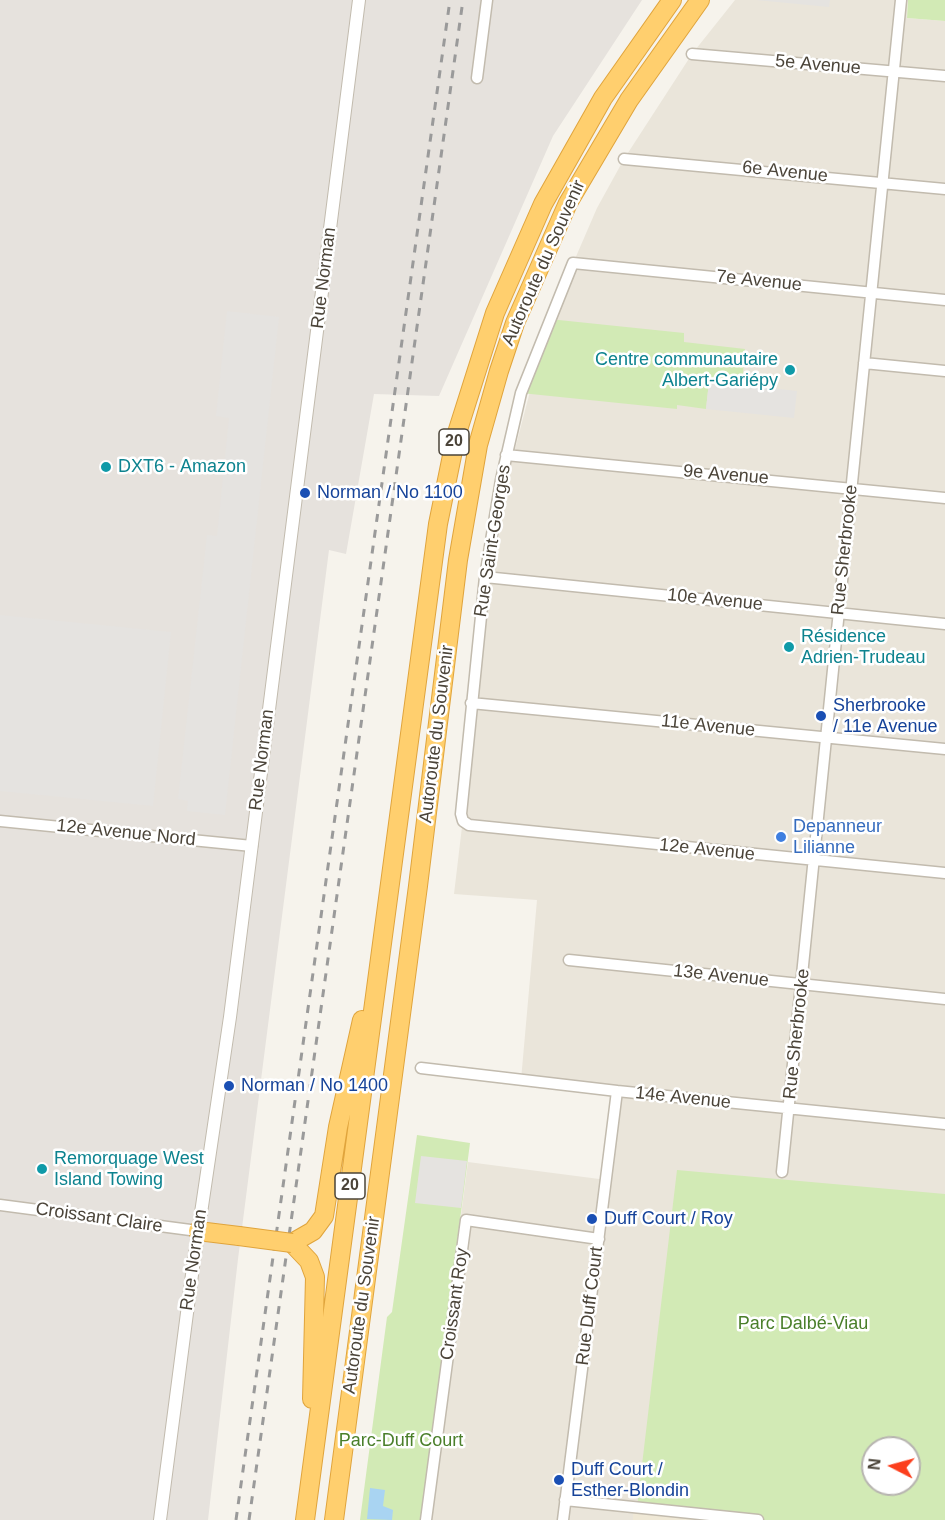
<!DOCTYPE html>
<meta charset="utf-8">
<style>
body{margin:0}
#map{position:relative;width:945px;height:1520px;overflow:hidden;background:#f6f3ec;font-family:Helvetica,sans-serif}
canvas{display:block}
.north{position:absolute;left:861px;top:1436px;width:60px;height:60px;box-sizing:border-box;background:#fff;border:2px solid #b7b4b0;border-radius:50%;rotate:276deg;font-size:16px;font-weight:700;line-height:24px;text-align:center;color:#4b4439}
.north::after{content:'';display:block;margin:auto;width:21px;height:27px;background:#fc3f1d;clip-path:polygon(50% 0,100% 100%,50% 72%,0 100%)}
</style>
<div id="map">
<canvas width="945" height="1520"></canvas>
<div class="north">N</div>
</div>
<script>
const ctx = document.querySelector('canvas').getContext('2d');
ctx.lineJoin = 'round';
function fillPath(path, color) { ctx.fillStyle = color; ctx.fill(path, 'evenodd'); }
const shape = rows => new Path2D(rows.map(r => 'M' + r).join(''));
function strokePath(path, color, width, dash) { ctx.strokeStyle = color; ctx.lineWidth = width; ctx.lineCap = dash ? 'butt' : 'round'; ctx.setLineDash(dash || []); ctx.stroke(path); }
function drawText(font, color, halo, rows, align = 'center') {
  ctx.font = font + ' Helvetica,sans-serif'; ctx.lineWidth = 5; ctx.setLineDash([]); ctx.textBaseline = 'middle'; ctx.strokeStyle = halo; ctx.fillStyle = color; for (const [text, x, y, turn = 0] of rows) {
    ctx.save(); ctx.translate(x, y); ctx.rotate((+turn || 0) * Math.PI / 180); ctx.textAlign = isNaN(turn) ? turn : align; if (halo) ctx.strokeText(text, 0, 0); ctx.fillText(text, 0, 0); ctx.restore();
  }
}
fillPath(shape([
 [735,0,908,0,907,18,945,21,945,1520,421,1520,468,1162,607,1180,617,1091,521,1080,537,900,454,894,490,591,510,468,549,319,597,208,624,159,692,54],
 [873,1448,909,1448,909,1484,873,1484]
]), '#eae5da');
fillPath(shape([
 [0,0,642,0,553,136,439,396,374,394,346,554,329,550,238,1259,208,1520,0,1520]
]), '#e6e2dd');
fillPath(shape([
 [633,1513,713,1520,633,1520]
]), '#efe8d6');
fillPath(shape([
 [908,0,945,0,945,21,907,18],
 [549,319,684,333,684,342,745,349,742,385,709,382,706,409,677,405,677,409,521,393],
 [417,1135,470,1143,421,1520,360,1520,387,1317,392,1312],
 [677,1170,945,1194,945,1520,758,1520,637,1507],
 [873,1448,909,1448,909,1484,873,1484]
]), '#d2eab5');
fillPath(shape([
 [756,0,830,0,829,7],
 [227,311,279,317,225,815,187,811,188,801,178,799,207,535,217,536,229,418,216,416],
 [709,381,797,391,794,418,706,409],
 [0,615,171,632,153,806,0,791],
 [421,1156,467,1161,461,1208,415,1203]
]), '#e5e3e0');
fillPath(shape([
 [370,1488,385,1490,383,1506,393,1510,392,1520,367,1519]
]), '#a9d4f2');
const minor = shape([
 [692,54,945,76],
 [477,78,487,0],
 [624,159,945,189],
 [945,300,573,263,521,393,501,480,485,577,461,814,463,821,469,825,945,873],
 [864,363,945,371],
 [506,455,945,498],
 [485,577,945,624],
 [471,703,945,749],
 [0,821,252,846],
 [569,960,945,999],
 [421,1068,617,1091,945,1124],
 [782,1172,901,0],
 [0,1205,198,1231],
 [565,1500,758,1520],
 [426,1520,466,1220,599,1239],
 [563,1520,617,1091]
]);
const tertiary = shape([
 [160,1520,193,1267,230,1017,359,0]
]);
const motorway = shape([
 [198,1231,239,1236],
 [312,1399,315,1277,309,1261,292,1243,313,1231,324,1216,338,1127,362,1020],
 [305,1520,438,524,456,436,495,313,543,204,603,98,672,0],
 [334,1520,418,886,458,560,478,445,499,371,515,323,568,203,629,100,700,0]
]);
strokePath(minor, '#c2bbae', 13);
strokePath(tertiary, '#c2bbae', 14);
strokePath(motorway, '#e0a43c', 20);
strokePath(minor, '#fff', 10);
strokePath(tertiary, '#fff', 12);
strokePath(motorway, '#ffcf6e', 18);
strokePath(shape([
 [236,1520,450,0],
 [249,1520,463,0]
]), '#9a9a9a', 3, [8, 8]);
const motorwayBridge = shape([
 [239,1236,292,1243]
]);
strokePath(motorwayBridge, '#e0a43c', 20, []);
strokePath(motorwayBridge, '#ffcf6e', 18);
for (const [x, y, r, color] of [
 [790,370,6,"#0f9aa8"],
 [106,467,6,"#0f9aa8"],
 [305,493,6,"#1a4fb4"],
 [789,647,6,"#0f9aa8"],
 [821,716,6,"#1a4fb4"],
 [781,837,6,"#3f7fe0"],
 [229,1086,6,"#1a4fb4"],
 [42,1169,6,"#0f9aa8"],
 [592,1219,6,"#1a4fb4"],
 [559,1480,6,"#1a4fb4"]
]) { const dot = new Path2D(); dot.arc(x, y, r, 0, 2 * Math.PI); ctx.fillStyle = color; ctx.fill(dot); strokePath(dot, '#fff', 2); }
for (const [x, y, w] of [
 [454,442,30],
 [350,1186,30]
]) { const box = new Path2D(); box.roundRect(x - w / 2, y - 13, w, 26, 4.5); ctx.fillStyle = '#fff'; ctx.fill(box); strokePath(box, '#4b4439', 1.5); }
drawText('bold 16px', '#4b4439', null, [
 ["20",454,442],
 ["20",350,1186]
]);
drawText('18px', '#4b4439', '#fff', [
 ["5e Avenue",818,65,5],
 ["6e Avenue",785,172,6],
 ["Autoroute du Souvenir",544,263,-66],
 ["Rue Norman",324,278,-83],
 ["7e Avenue",759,281,6],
 ["9e Avenue",726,475,5],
 ["Rue Saint-Georges",493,541,-81],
 ["Rue Sherbrooke",845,550,-84],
 ["10e Avenue",715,600,6],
 ["11e Avenue",708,726,6],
 ["Autoroute du Souvenir",437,734,-83],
 ["Rue Norman",262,760,-83],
 ["12e Avenue Nord",126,833,6],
 ["12e Avenue",707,850,6],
 ["13e Avenue",721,976,6],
 ["Rue Sherbrooke",797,1034,-84],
 ["14e Avenue",683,1098,6],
 ["Croissant Claire",99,1218,8],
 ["Rue Norman",194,1260,-82],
 ["Croissant Roy",455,1304,-82],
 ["Autoroute du Souvenir",362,1305,-82],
 ["Rue Duff Court",590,1306,-83]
]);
drawText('18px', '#0d838f', '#fff', [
 ["Centre communautaire",778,360,"right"],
 ["Albert-Gariépy",778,381,"right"],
 ["DXT6 - Amazon",118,467],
 ["Résidence",801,637],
 ["Adrien-Trudeau",801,658],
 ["Remorquage West",54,1159],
 ["Island Towing",54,1180]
], 'left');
drawText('18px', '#164399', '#fff', [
 ["Norman / No 1100",317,493],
 ["Sherbrooke",833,706],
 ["/ 11e Avenue",833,727],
 ["Norman / No 1400",241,1086],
 ["Duff Court / Roy",604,1219],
 ["Duff Court /",571,1470],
 ["Esther-Blondin",571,1491]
], 'left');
drawText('18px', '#366cbe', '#fff', [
 ["Depanneur",793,827],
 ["Lilianne",793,848]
], 'left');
drawText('18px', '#4a7f2a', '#fff', [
 ["Parc Dalbé-Viau",803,1324],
 ["Parc-Duff Court",401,1441]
]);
</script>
